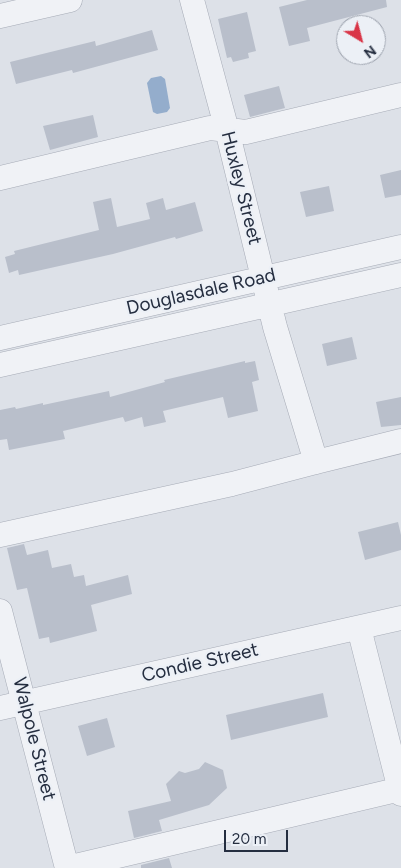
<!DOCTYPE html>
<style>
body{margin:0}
#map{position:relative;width:401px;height:868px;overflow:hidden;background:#dde1e8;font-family:Figtree,sans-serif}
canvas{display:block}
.north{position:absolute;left:336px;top:15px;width:50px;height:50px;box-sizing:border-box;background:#ecf0f6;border:1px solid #9ca2ad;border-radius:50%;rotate:143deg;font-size:14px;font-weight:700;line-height:20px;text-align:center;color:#252e40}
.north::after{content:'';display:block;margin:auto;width:18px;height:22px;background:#d93547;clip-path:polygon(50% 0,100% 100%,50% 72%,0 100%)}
.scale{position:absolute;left:224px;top:830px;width:64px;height:22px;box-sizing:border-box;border:2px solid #252e40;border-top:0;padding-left:6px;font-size:15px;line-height:18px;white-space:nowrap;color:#252e40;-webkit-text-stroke:4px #ecf0f6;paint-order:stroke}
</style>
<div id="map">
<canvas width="401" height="868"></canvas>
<div class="north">N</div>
<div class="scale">20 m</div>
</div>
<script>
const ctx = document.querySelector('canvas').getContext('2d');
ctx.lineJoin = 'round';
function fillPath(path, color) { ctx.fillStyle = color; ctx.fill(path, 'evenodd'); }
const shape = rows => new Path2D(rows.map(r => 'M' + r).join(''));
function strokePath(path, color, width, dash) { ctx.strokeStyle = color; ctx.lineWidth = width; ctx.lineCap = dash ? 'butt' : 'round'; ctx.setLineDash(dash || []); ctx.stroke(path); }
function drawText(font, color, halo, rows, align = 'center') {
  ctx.font = font + ' Figtree,sans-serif'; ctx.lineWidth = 4.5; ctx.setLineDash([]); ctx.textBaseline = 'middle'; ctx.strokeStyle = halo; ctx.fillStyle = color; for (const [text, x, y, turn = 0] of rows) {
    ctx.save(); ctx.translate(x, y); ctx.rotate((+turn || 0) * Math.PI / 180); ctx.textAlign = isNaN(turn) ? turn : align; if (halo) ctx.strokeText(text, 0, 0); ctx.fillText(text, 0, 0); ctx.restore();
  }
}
fillPath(shape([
 [161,76,165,79,170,108,167,112,157,114,153,112,147,83,151,78]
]), '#94adcc');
fillPath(shape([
 [307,0,386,0,387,7,307,28,310,41,289,46,279,7],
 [247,12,256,51,248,53,249,58,233,62,231,57,227,58,218,19],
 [152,30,158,50,73,73,72,70,16,84,10,62,95,41,96,46],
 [279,86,285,108,250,117,244,95],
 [93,115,98,137,50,150,43,126],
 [401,170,401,195,385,198,380,175],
 [329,186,334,211,306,217,300,192],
 [111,198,117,227,150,219,146,203,163,198,166,210,195,202,203,231,176,239,175,237,113,254,19,275,18,270,9,273,5,257,15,254,14,251,99,230,93,202],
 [352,337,357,359,327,366,322,344],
 [245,361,245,363,255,361,259,380,252,382,258,411,228,418,223,397,163,411,166,422,144,427,142,417,125,422,123,417,63,431,65,439,9,450,7,439,0,440,0,410,15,407,16,409,43,403,43,405,109,391,110,397,165,382,164,380],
 [401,397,401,425,381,427,376,402],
 [398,522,401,535,401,550,365,560,358,532],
 [24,544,27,555,48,550,52,568,71,564,74,577,84,575,86,586,128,575,132,594,91,605,97,631,50,643,49,637,39,639,27,588,17,590,7,548],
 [323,693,328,717,231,740,226,715],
 [107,718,115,747,87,756,78,726],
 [205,762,223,770,227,788,209,805,159,820,162,831,134,838,128,811,171,801,166,784,179,771,185,773,199,769],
 [169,858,172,868,141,868,141,865]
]), '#b9bfcb');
const minor = shape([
 [192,0,227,130,275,327,316,462],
 [0,16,70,0],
 [0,178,210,128,246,132,401,95],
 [0,338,401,247],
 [0,365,401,275],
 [0,535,232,484,316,462,401,441],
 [0,611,67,868],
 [359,628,401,794],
 [0,708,401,618],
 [67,868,401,789]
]);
strokePath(minor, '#a6abb6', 25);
strokePath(minor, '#f0f2f6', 24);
drawText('19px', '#252e40', '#ecf0f6', [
 ["Huxley Street",241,188,76],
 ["Douglasdale Road",201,292,-13],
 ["Condie Street",200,663,-13],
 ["Walpole Street",34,739,76]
]);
</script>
